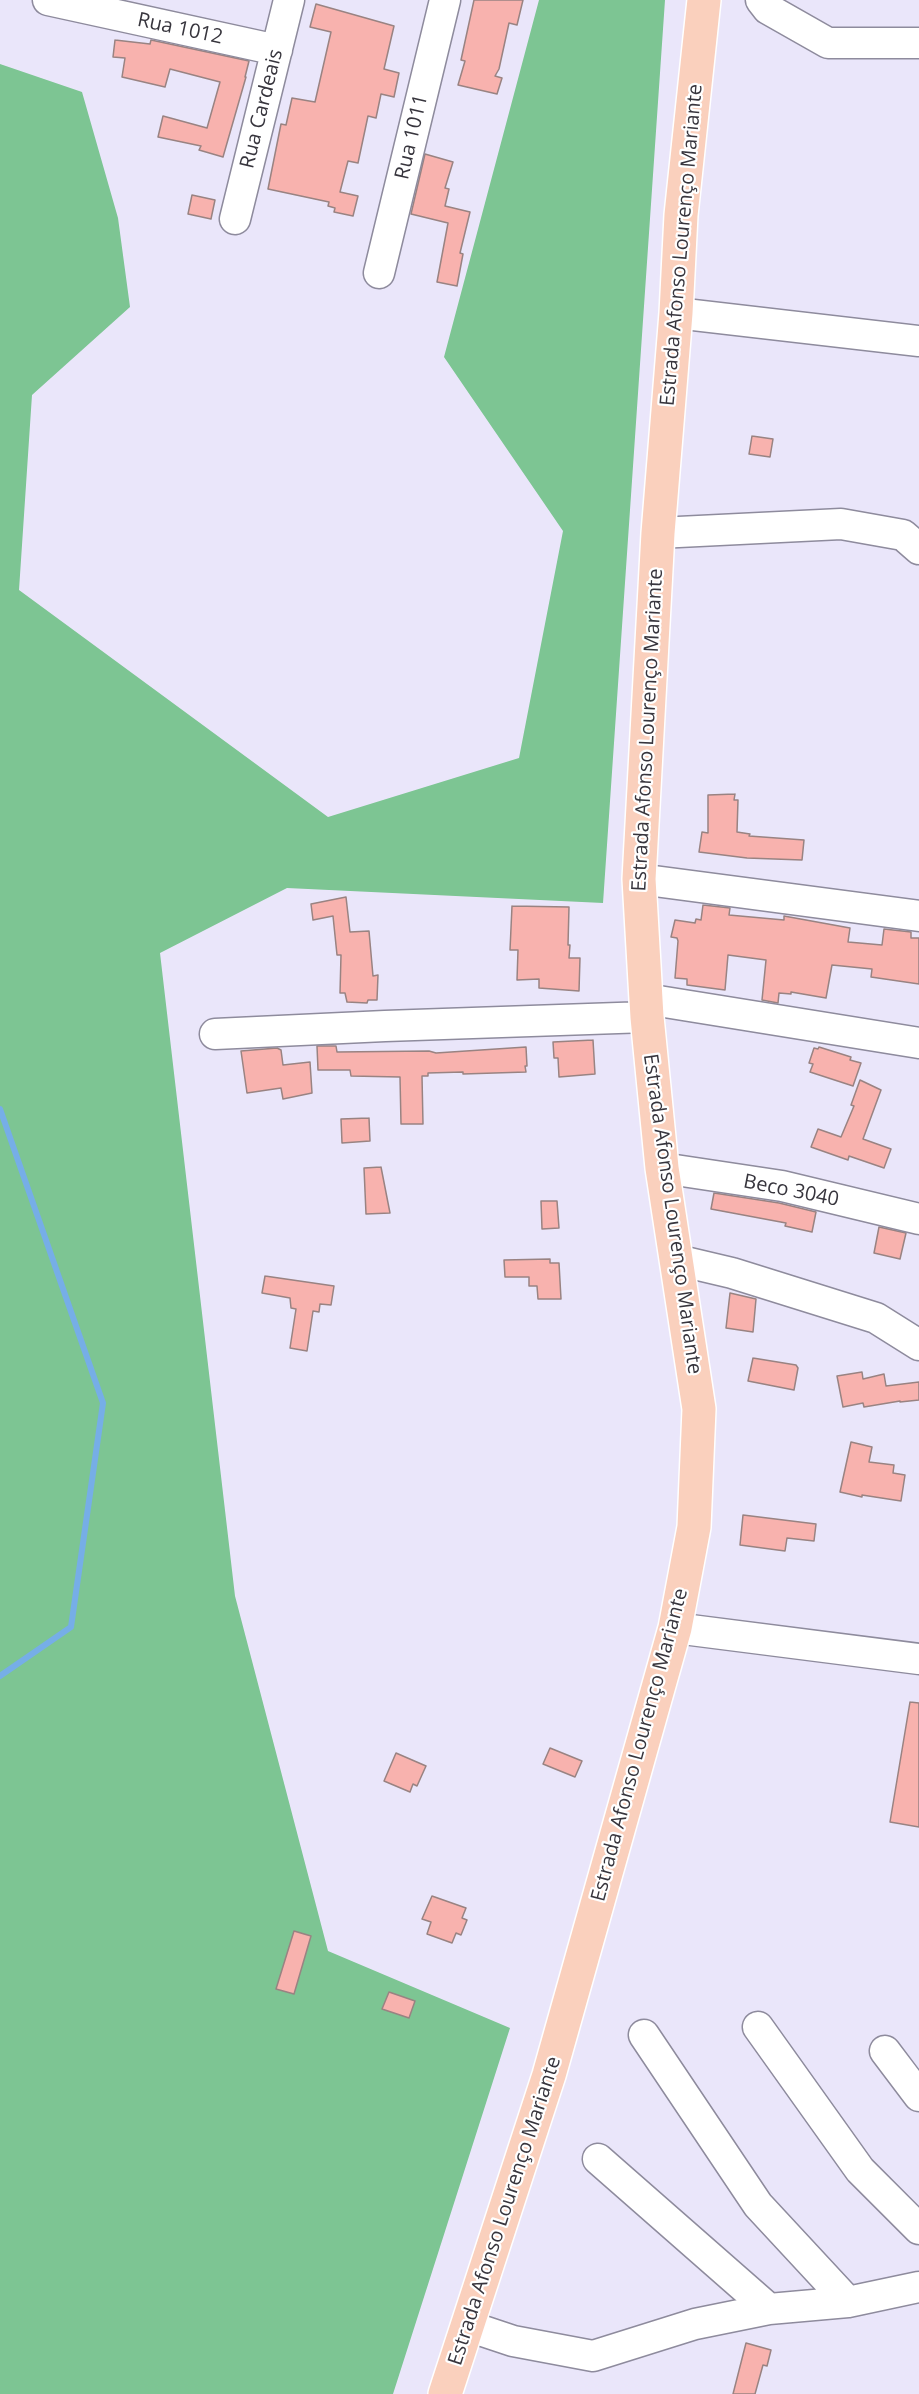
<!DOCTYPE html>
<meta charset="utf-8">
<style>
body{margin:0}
canvas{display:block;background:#eae6fa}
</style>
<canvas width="919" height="2394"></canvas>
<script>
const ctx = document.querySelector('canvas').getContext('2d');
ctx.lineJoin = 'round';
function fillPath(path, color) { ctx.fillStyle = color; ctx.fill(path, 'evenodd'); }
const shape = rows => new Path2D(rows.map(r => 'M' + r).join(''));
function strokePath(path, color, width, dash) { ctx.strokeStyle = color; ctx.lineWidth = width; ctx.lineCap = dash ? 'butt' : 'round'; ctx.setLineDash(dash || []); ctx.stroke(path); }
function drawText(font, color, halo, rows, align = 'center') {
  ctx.font = font + ' "Open Sans",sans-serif'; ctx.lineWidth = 4.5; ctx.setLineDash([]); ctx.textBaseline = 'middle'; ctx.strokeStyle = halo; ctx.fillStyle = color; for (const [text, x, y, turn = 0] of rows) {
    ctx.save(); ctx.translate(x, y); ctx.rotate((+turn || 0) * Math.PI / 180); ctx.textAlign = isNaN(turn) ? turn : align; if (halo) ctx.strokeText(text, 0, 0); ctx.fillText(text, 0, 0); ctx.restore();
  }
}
fillPath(shape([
 [539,0,665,0,603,903,287,888,160,953,235,1596,328,1951,510,2028,393,2394,0,2394,0,64,82,92,118,218,130,307,32,395,19,590,328,817,519,758,563,531,444,357]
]), '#7dc593');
strokePath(shape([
 [0,1109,103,1403,71,1627,0,1676]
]), '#76aee7', 6);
const building = shape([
 [474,0,523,0,517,25,509,23,499,69,495,76,502,78,497,94,458,85,465,61,461,60,474,0],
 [316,4,394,26,384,69,399,73,394,97,381,94,376,118,368,116,358,163,348,161,340,192,358,196,353,216,334,212,335,208,328,206,329,202,268,189,281,124,286,125,292,98,315,102,331,32,310,27,316,4],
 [115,40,150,44,151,40,249,61,245,77,246,77,223,157,199,150,201,146,158,137,163,116,207,128,220,82,170,69,165,87,122,77,125,58,113,57,115,40],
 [425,154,453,162,445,188,449,189,445,206,470,212,460,253,463,254,457,286,437,282,448,223,411,214,425,154],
 [192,195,215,200,211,219,188,214,192,195],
 [752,436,773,439,770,457,749,454,752,436],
 [735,794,734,800,738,800,737,832,750,834,749,836,804,840,802,860,747,858,699,852,702,832,708,833,708,795,735,794],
 [346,897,350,932,369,931,373,976,378,975,377,1000,368,1000,367,1003,347,1002,345,993,340,993,341,955,337,955,333,916,313,920,311,904,346,897],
 [703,905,730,908,729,915,784,920,784,916,850,928,848,942,882,945,884,929,911,932,911,938,919,938,919,984,871,977,872,969,832,965,826,998,791,992,791,994,779,993,778,1003,762,1000,766,960,728,955,725,990,687,985,687,979,675,978,678,941,677,938,671,937,675,920,695,923,696,919,701,920,703,905],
 [512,906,569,907,568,945,570,945,569,958,580,958,579,991,539,988,539,979,517,980,518,950,510,950,512,906],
 [593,1040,595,1074,559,1077,558,1058,554,1058,553,1042,593,1040],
 [317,1046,336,1046,337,1052,429,1051,436,1053,526,1047,527,1066,525,1066,526,1072,463,1074,463,1072,428,1073,428,1076,422,1076,423,1124,401,1124,400,1077,351,1076,350,1070,318,1070,317,1046],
 [819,1047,851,1057,850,1060,861,1063,853,1086,810,1072,813,1064,809,1063,814,1048,818,1049,819,1047],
 [277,1048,281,1050,283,1065,310,1062,312,1093,283,1099,281,1088,247,1093,241,1051,277,1048],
 [860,1080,881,1090,863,1139,891,1149,884,1168,849,1156,848,1160,811,1147,818,1129,841,1137,854,1106,851,1105,860,1080],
 [369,1118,370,1141,342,1143,341,1119,369,1118],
 [381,1167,390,1213,366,1214,364,1168,381,1167],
 [714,1193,779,1203,816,1212,812,1232,785,1226,786,1223,711,1209,714,1193],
 [541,1201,557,1201,559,1228,542,1229,541,1201],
 [879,1227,906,1233,900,1259,874,1253,879,1227],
 [550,1259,550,1263,559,1263,561,1299,538,1299,537,1286,529,1286,529,1277,505,1277,504,1260,550,1259],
 [265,1276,334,1286,331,1305,320,1304,319,1312,313,1311,307,1351,290,1348,296,1309,291,1308,290,1298,262,1293,265,1276],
 [730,1293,756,1299,753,1332,726,1328,730,1293],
 [753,1358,796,1365,798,1368,794,1390,748,1381,753,1358],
 [862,1372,863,1379,884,1374,886,1386,919,1382,919,1400,900,1402,900,1401,864,1407,863,1403,843,1407,837,1376,862,1372],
 [851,1442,872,1447,869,1462,894,1465,893,1473,905,1475,901,1501,862,1495,862,1497,840,1492,851,1442],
 [743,1515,816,1524,814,1541,787,1538,785,1551,740,1545,743,1515],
 [910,1702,919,1703,919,1827,890,1822,910,1702],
 [550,1748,582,1761,575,1777,543,1764,550,1748],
 [396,1753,426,1766,417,1786,413,1784,410,1792,384,1781,396,1753],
 [432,1896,466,1908,462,1918,467,1920,461,1935,456,1933,452,1943,427,1934,431,1922,422,1919,432,1896],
 [294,1931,311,1936,294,1994,276,1989,294,1931],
 [389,1992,415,2001,409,2018,382,2009,389,1992],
 [746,2343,771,2350,767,2366,763,2365,755,2394,733,2394,746,2343]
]);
fillPath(building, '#f8b2ae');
strokePath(building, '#998382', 1.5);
const minor = shape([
 [48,0,277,50],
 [761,0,768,9,828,43,919,43],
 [235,219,289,0],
 [379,273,445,0],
 [676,313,919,341],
 [658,533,841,524,903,535,919,549],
 [639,879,919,916],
 [646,999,919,1043],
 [215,1034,385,1026,647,1017],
 [662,1168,782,1186,919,1219],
 [677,1260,732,1273,876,1318,919,1345],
 [675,1628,919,1659],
 [758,2027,860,2170,919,2229],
 [644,2035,758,2205,848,2302],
 [885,2051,919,2096],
 [598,2159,769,2309],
 [468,2326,513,2341,593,2356,695,2324,769,2309,848,2302,919,2287]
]);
const major = shape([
 [445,2394,549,2075,675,1628,694,1527,699,1409,662,1168,647,1017,639,879,658,533,676,313,681,215,704,0]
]);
strokePath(minor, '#8e8b9d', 33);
strokePath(major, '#fff', 36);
strokePath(minor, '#fff', 30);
strokePath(major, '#fad0bd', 33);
drawText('20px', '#37353d', '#fff', [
 ["Rua 1012",180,29,12],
 ["Rua Cardeais",262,109,-76],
 ["Rua 1011",412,137,-77],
 ["Estrada Afonso Lourenço Mariante",682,245,-85],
 ["Estrada Afonso Lourenço Mariante",648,730,-87],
 ["Beco 3040",791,1191,11],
 ["Estrada Afonso Lourenço Mariante",672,1214,82],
 ["Estrada Afonso Lourenço Mariante",640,1745,-75],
 ["Estrada Afonso Lourenço Mariante",505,2211,-72]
]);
</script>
